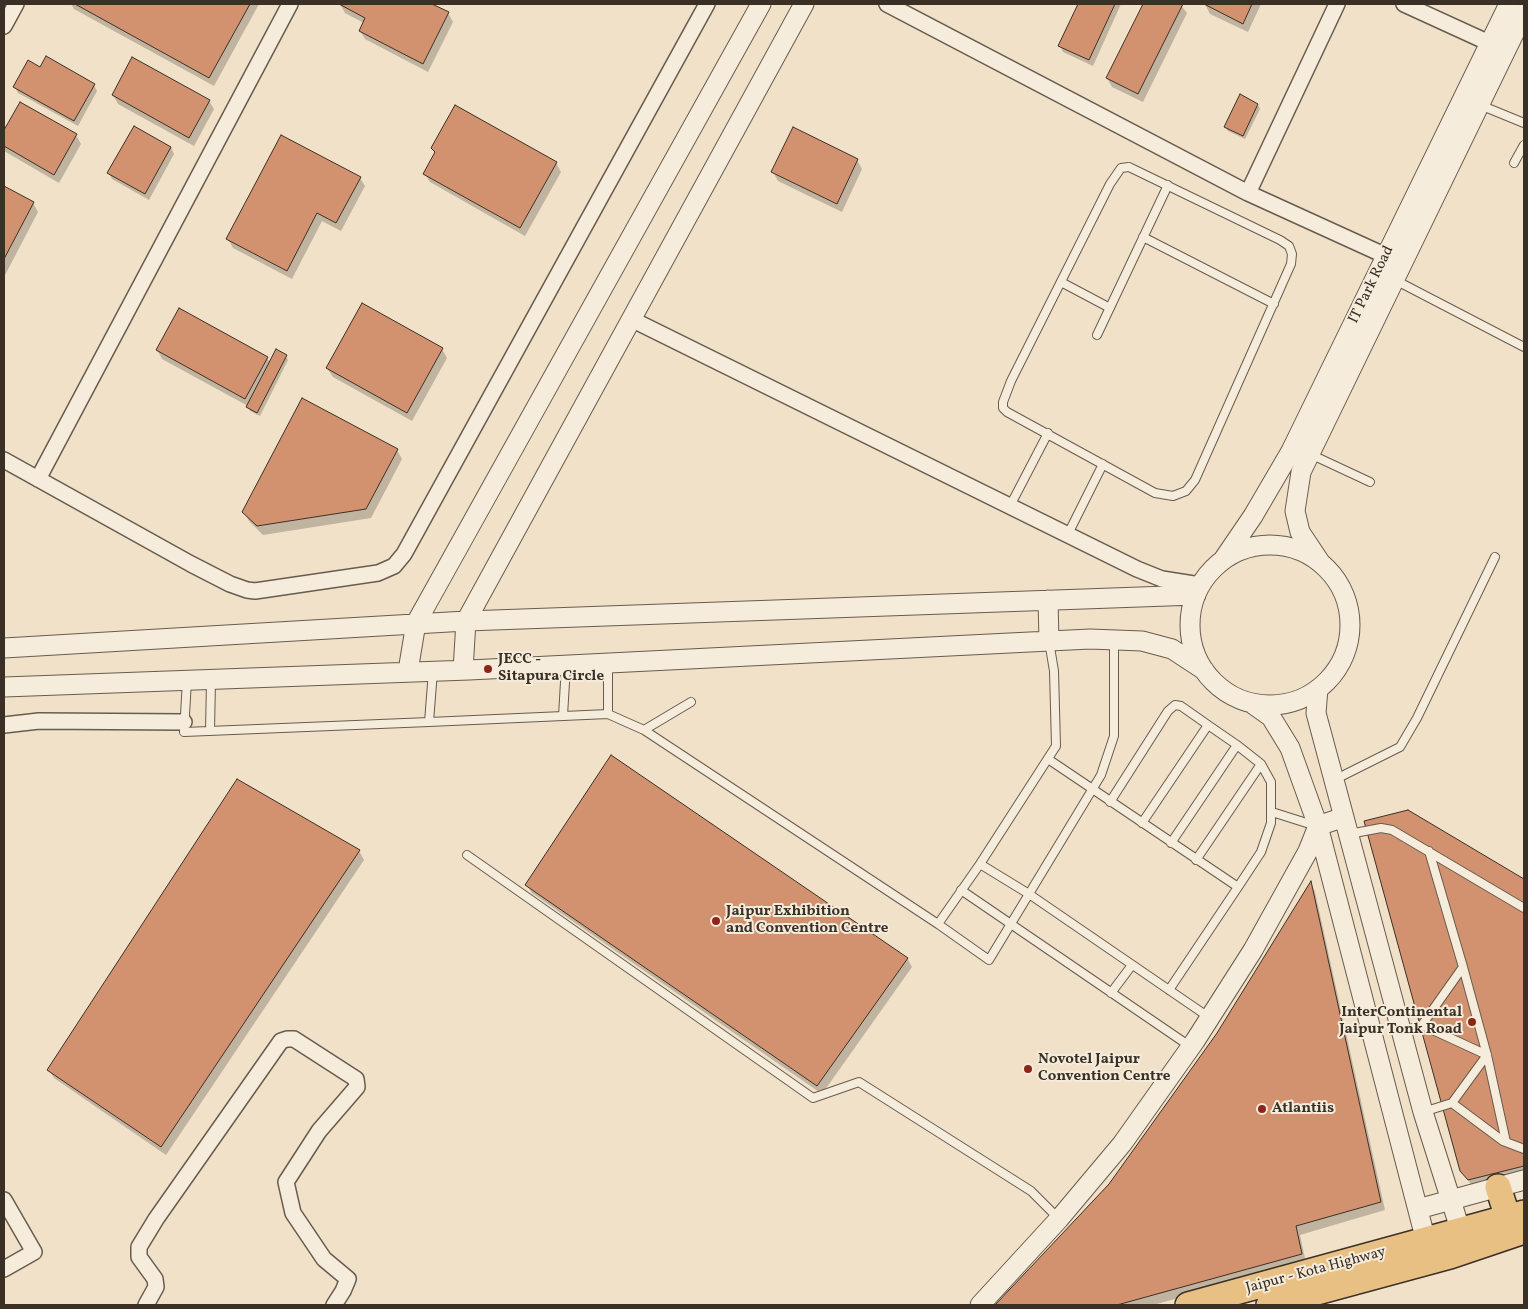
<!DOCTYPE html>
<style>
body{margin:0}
#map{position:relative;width:1528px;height:1309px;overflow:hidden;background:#f0e1c8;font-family:Vollkorn,serif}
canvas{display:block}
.frame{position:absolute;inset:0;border:5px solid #3b3026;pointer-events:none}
</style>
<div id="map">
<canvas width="1528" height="1309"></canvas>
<div class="frame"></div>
</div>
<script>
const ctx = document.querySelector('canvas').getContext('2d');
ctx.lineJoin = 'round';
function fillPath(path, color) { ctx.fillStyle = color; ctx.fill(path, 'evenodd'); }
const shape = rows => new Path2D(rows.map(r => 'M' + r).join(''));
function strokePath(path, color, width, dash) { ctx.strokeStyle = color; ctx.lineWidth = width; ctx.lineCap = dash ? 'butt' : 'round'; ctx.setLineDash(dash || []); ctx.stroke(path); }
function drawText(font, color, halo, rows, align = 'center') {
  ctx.font = font + ' Vollkorn,serif'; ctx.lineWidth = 4; ctx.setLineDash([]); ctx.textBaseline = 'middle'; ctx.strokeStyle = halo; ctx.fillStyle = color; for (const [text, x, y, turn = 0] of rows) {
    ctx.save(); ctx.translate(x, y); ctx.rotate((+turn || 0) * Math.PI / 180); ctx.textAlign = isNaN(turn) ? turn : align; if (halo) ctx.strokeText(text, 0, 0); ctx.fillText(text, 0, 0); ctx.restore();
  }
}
fillPath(shape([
 [71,4,259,4,214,86,74,9],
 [340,4,429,4,448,13,453,22,428,72,365,39,360,31,364,23,345,13],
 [1079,4,1121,4,1093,66,1063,52,1060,46],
 [1144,4,1180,4,1187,13,1143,102,1112,87,1107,78],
 [1205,4,1261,4,1248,32,1210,14],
 [41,68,94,85,97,91,78,126,18,93,15,87],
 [113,95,209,101,214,109,194,146,118,104],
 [20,104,76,135,81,144,59,183,4,151,4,132],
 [1258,105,1260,109,1245,139,1228,131,1225,127],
 [171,147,174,154,149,200,112,179,109,173],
 [432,148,556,163,561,172,525,236,430,182,425,174,436,154],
 [857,160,862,169,842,212,778,181,773,172],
 [360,178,365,186,341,231,322,221,292,279,233,248,228,239],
 [4,187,33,203,38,212,4,277],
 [179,310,267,358,270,363,286,356,288,360,260,416,250,411,248,406,162,359,157,350],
 [442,349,447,358,412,421,333,377,327,368],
 [397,450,402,459,371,518,263,535,249,521,244,512],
 [1407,812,1524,880,1524,1181,1477,1193,1461,1170],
 [359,851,364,860,166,1155,54,1078,49,1070],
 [1311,884,1315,892,1385,1210,1300,1235,1306,1263,1153,1305,997,1305,1110,1185,1218,1034],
 [527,885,907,958,912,967,822,1094,532,893]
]), '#0003');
const building = shape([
 [75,4,250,4,209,78,75,4],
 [339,4,432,4,449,12,423,64,359,31,365,18,339,4],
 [1078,4,1115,4,1089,60,1058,46,1078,4],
 [1143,4,1183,4,1138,94,1106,78,1143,4],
 [1204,4,1252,4,1243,24,1204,4],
 [46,56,95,84,74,121,13,87,28,60,40,67,46,56],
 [132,57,210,100,189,138,112,95,132,57],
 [1240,94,1258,104,1243,136,1224,127,1240,94],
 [20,102,77,134,54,175,4,146,4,130,20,102],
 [455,105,557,162,520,228,423,174,435,152,431,148,455,105],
 [134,126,171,147,145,194,107,173,134,126],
 [793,127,858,159,837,204,771,172,793,127],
 [281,135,361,177,336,223,317,213,287,271,226,239,281,135],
 [4,186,34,202,4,259,4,186],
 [362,303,443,348,407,413,326,368,362,303],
 [179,308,268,357,245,399,156,350,179,308],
 [276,349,287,355,257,413,246,407,276,349],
 [302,398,398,449,366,509,257,526,242,512,302,398],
 [611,755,908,958,817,1086,525,885,611,755],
 [237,779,360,850,161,1147,47,1070,237,779],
 [1408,810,1524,879,1524,1166,1468,1180,1460,1171,1364,821,1408,810],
 [1311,881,1381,1202,1296,1226,1302,1254,1117,1305,995,1305,1109,1184,1217,1033,1311,881]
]);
fillPath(building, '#d3926f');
strokePath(building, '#3b3026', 1);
const service = shape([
 [1480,105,1524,123],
 [1514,163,1524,145],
 [1129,167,1280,240,1289,246,1292,254,1291,264,1195,480,1186,491,1173,496,1155,493,1007,412,1003,408,1003,402,1011,381,1110,184,1121,168,1129,167],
 [1143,237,1274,304],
 [1395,280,1524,347],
 [1061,282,1110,308],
 [1097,335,1168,185],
 [1310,454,1370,482],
 [1010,506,1048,433],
 [1068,534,1103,464],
 [608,664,608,714,644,730,691,702],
 [187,680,184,732,429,722,433,671],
 [563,716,566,665],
 [429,722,608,714],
 [644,730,938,924,980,864,1056,746,1054,671,1049,641],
 [210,731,211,681],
 [1048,759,1238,887,1169,990],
 [1334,780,1400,747,1417,718,1495,557],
 [1110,802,1168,711,1175,705,1181,706,1208,725],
 [1272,812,1316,826],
 [1142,823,1208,725,1237,745],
 [1349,834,1381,828,1392,830,1524,908],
 [1171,843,1237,745,1261,764],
 [467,855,813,1098,859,1082,1031,1191,1059,1219],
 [1196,860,1261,764,1271,782,1271,823,1261,852,1238,887],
 [980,864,1029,894,1210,1018],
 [961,890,1191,1047],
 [938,924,989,960,1101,775,1114,736,1114,640],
 [1463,967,1487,1055,1506,1142],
 [1111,993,1132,965],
 [1422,1025,1463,967,1429,851],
 [1402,1032,1422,1025,1487,1055,1452,1103],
 [1423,1112,1452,1103,1503,1141,1524,1149]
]);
const minor = shape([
 [887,4,1248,193,1395,260],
 [1404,4,1498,47],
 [4,26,16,4],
 [1248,193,1337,4],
 [631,319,1137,569,1162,579,1200,585],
 [4,460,191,564,230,584,247,590,255,591,378,573,394,566,404,554,707,4],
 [38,479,290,4],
 [4,725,39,721,184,722],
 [4,1200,34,1252,4,1269],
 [146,1305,156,1287,155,1279,139,1257,139,1247,156,1219,281,1041,287,1039,294,1039,356,1079,357,1087,319,1131,286,1182,293,1213,324,1259,348,1279,343,1291,334,1305]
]);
const tertiary = shape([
 '1190 625a80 80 0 1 1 160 0a80 80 0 1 1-160 0Z',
 [1223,560,1253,516,1291,451,1509,4],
 [1320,562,1300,532,1295,511,1301,472,1524,13],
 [1048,600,1049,641],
 [4,648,466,621,1196,595],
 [463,670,466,621,804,4],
 [408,671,416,623,761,4],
 [4,687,469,670,1090,639,1142,641,1172,649,1204,670],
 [1318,689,1316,713,1423,1112,1461,1232],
 [1254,705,1271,717,1290,748,1318,826,1426,1241],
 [1418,1209,1524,1180],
 [980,1305,1059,1219,1122,1144,1195,1041,1253,950,1308,851,1318,826,1344,817]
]);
const trunk = shape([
 [1498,1187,1508,1218],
 [1188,1305,1524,1213],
 [1269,1305,1450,1256,1524,1231]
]);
strokePath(service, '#685c4e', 10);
strokePath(minor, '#685c4e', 18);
strokePath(tertiary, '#685c4e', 21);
strokePath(trunk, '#3b3026', 28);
strokePath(service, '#f5ecdb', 8);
strokePath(minor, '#f5ecdb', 15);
strokePath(tertiary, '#f5ecdb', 19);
strokePath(trunk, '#e8c084', 25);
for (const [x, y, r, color] of [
 [488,669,5,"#8f2418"],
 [716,921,5,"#8f2418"],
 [1472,1022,5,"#8f2418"],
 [1028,1069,5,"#8f2418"],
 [1262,1109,5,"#8f2418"]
]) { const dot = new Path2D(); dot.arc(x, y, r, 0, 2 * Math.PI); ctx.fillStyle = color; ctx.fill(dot); strokePath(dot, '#f5ecdb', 2); }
drawText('15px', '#3b3026', '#f5ecdb', [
 ["IT Park Road",1372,285,-64],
 ["Jaipur - Kota Highway",1316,1271,-15]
]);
drawText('bold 15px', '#3b3026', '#f5ecdb', [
 ["JECC -",498,660],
 ["Sitapura Circle",498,677],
 ["Jaipur Exhibition",726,912],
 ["and Convention Centre",726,929],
 ["InterContinental",1462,1013,"right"],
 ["Jaipur Tonk Road",1462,1030,"right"],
 ["Novotel Jaipur",1038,1060],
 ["Convention Centre",1038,1077],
 ["Atlantiis",1272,1109]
], 'left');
</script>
